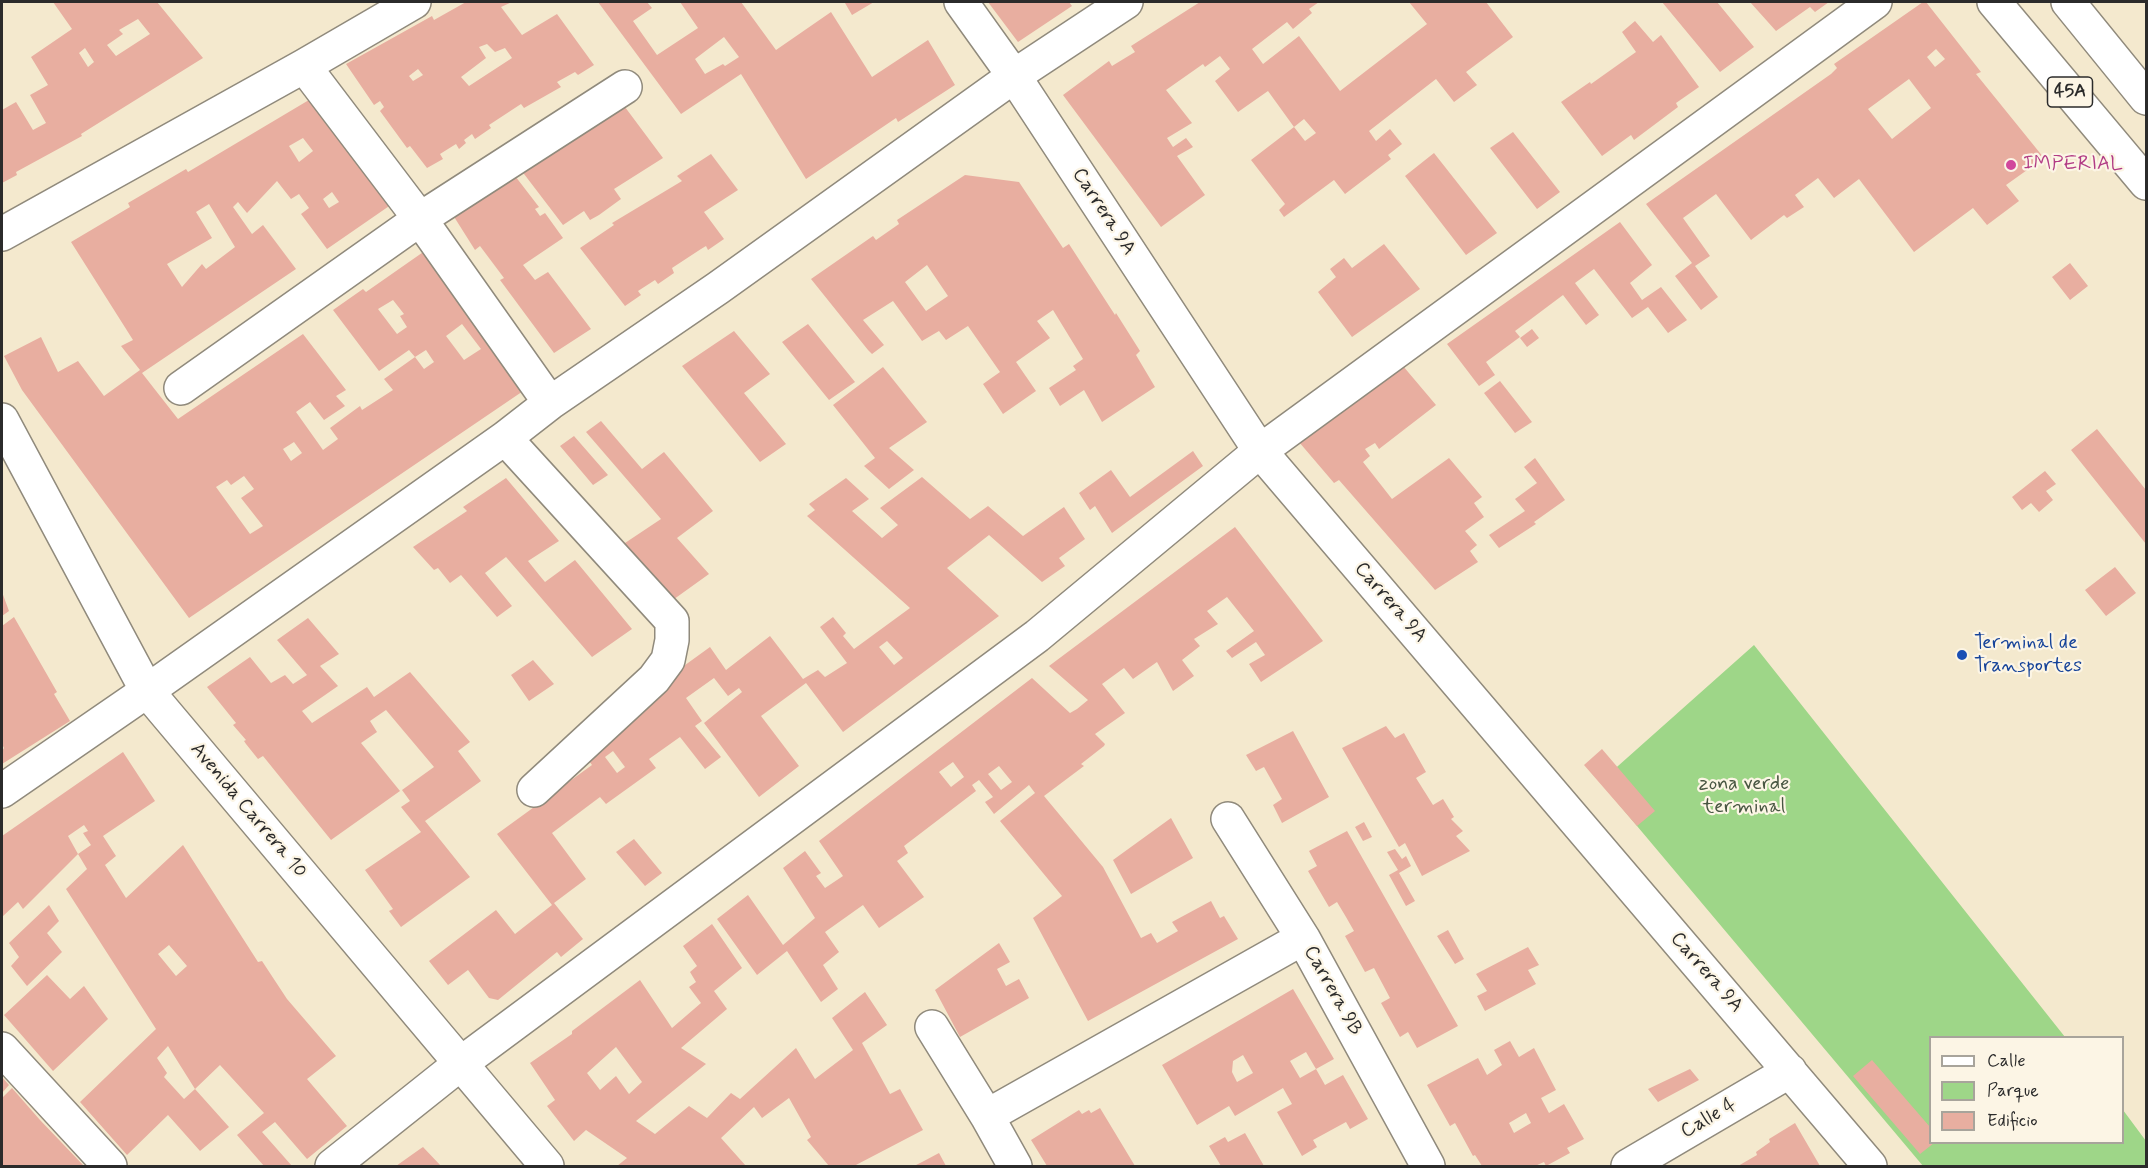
<!DOCTYPE html>
<style>
body{margin:0}
#map{position:relative;width:2148px;height:1168px;overflow:hidden;background:#f4e9ce;font-family:Mynerve,sans-serif}
canvas{display:block}
.frame{position:absolute;inset:0;border:3px solid #2b2b2b;pointer-events:none}
.legend{position:absolute;left:1929px;top:1036px;width:195px;height:108px;box-sizing:border-box;background:#fcf5e5;border:2px solid #a8a49b;margin:0;padding:8px 10px;list-style:none;font-size:18px;color:#2b2b2b}
.legend li{display:flex;align-items:center;gap:12px;height:30px}
.legend b{width:30px;border:2px solid #a8a49b}
</style>
<div id="map">
<canvas width="2148" height="1168"></canvas>
<div class="frame"></div>
<ul class="legend">
<li><b style="height:8px;background:#fff"></b>Calle</li>
<li><b style="height:16px;background:#9ed688"></b>Parque</li>
<li><b style="height:16px;background:#e8aea0"></b>Edificio</li>
</ul>
</div>
<script>
const ctx = document.querySelector('canvas').getContext('2d');
ctx.lineJoin = 'round';
function fillPath(path, color) { ctx.fillStyle = color; ctx.fill(path, 'evenodd'); }
const shape = rows => new Path2D(rows.map(r => 'M' + r).join(''));
function strokePath(path, color, width, dash) { ctx.strokeStyle = color; ctx.lineWidth = width; ctx.lineCap = dash ? 'butt' : 'round'; ctx.setLineDash(dash || []); ctx.stroke(path); }
function drawText(font, color, halo, rows, align = 'center') {
  ctx.font = font + ' Mynerve,sans-serif'; ctx.lineWidth = 4.5; ctx.setLineDash([]); ctx.textBaseline = 'middle'; ctx.strokeStyle = halo; ctx.fillStyle = color; for (const [text, x, y, turn = 0] of rows) {
    ctx.save(); ctx.translate(x, y); ctx.rotate((+turn || 0) * Math.PI / 180); ctx.textAlign = isNaN(turn) ? turn : align; if (halo) ctx.strokeText(text, 0, 0); ctx.fillText(text, 0, 0); ctx.restore();
  }
}
fillPath(shape([
 [1754,645,2065,1037,1930,1038,1930,1142,2122,1142,2123,1110,2146,1141,2146,1166,1923,1166,1600,782]
]), '#9ed688');
fillPath(shape([
 [53,2,157,2,203,58,97,124,81,134,82,136,16,172,17,175,2,183,2,110,16,102,33,130,46,123,30,95,48,85,31,57,72,29],
 [138,19,150,34,116,56,107,45,123,34,119,30],
 [85,48,94,62,88,67,79,53],
 [466,2,512,2,501,7,522,35,557,14,594,65,578,75,575,72,557,82,561,87,524,108,521,104,489,125,491,128,475,139,472,134,464,140,466,143,459,149,456,144,440,154,443,159,427,168,410,146,407,148,380,111,384,107,380,101,374,105,346,64,432,16,434,20],
 [487,44,495,52,505,48,512,58,469,86,461,77,486,58,479,47],
 [418,69,423,75,413,81,409,76],
 [598,2,647,2,652,8,633,21,657,55,698,28,680,2,741,2,776,50,831,12,872,77,928,40,955,85,898,122,896,118,806,179,741,74,681,114],
 [724,37,739,57,725,66,723,64,705,74,695,59],
 [847,2,874,2,852,15,845,3],
 [988,2,1069,2,1072,6,1018,42],
 [1200,2,1319,2,1309,9,1312,13,1293,29,1287,22,1252,49,1263,64,1299,36,1340,91,1427,24,1409,2,1486,2,1513,37,1466,72,1477,85,1454,102,1436,79,1369,131,1376,141,1390,129,1402,144,1388,155,1391,159,1345,194,1334,180,1284,217,1279,210,1285,204,1251,160,1294,127,1268,91,1238,112,1215,81,1230,69,1220,56,1205,67,1203,64,1166,90,1192,123,1167,138,1173,147,1186,138,1193,147,1177,156,1205,195,1161,227,1063,95,1109,61,1112,66,1135,52,1131,46],
 [1304,119,1316,133,1305,141,1294,127],
 [1662,2,1717,2,1754,47,1720,72],
 [1750,2,1829,2,1815,12,1810,7,1776,31],
 [1923,2,1926,2,1981,72,1976,74,2044,158,2006,185,2019,201,1987,225,1973,208,1914,252,1859,179,1834,198,1818,178,1795,195,1804,207,1787,218,1784,215,1751,240,1716,194,1683,218,1710,256,1695,266,1718,297,1701,310,1675,276,1692,263,1646,204,1831,74,1837,68,1834,64],
 [1936,49,1945,59,1935,67,1927,57],
 [1909,79,1931,108,1892,139,1868,109],
 [1635,21,1653,42,1661,35,1699,87,1676,103,1678,107,1634,140,1631,135,1602,156,1561,102,1590,82,1591,84,1636,52,1622,32],
 [314,97,395,202,327,249,301,214,309,208,299,194,291,199,277,181,247,213,238,202,233,207,252,234,263,225,296,269,142,373,178,419,303,334,346,390,336,396,345,406,324,420,310,402,296,412,323,450,338,439,330,428,360,406,362,410,393,390,384,379,415,357,424,369,434,362,426,350,415,357,409,350,379,371,333,310,363,289,366,292,429,248,532,385,189,618,22,390,4,356,41,337,58,372,78,361,104,396,140,370,121,346,133,340,71,242,130,207,128,203,186,169,188,172],
 [303,138,313,151,299,162,289,146],
 [332,192,339,202,329,208,323,199],
 [209,204,235,247,206,269,202,264,182,287,167,264,212,238,196,212],
 [393,300,404,314,400,316,407,327,397,334,378,309],
 [462,324,481,349,464,360,446,336],
 [294,442,302,453,291,461,283,449],
 [244,476,254,489,241,498,263,526,250,534,216,487,227,480,231,485],
 [622,103,663,158,614,189,621,199,599,215,590,220,584,211,563,225,521,170],
 [1513,132,1560,192,1537,209,1490,148],
 [1434,153,1497,233,1466,255,1405,176],
 [711,154,738,190,704,212,724,239,708,250,706,246,701,249,672,268,674,273,658,284,655,280,638,291,641,295,625,306,580,248,614,225,612,223,682,181,677,176],
 [512,172,539,207,535,209,540,216,545,213,563,238,523,265,535,280,548,272,591,329,554,353,500,280,504,278,480,246,475,250,451,212],
 [965,175,1019,182,1063,248,1069,244,1115,315,1116,313,1140,351,1136,355,1155,387,1102,422,1084,390,1060,406,1049,388,1076,370,1073,366,1083,359,1053,310,1037,321,1050,338,1016,362,1036,391,1003,414,983,384,1000,372,968,326,946,340,939,331,922,341,893,301,863,320,884,345,872,354,868,350,811,279,873,236,876,240,899,224,897,220],
 [927,265,948,296,926,311,905,282],
 [1620,222,1652,265,1630,283,1642,300,1661,287,1687,320,1668,333,1648,307,1632,318,1594,269,1575,283,1599,315,1586,325,1563,295,1515,331,1520,337,1486,362,1495,375,1479,386,1447,344],
 [1384,244,1420,289,1352,337,1318,292,1336,277,1330,269,1344,258,1352,268],
 [2070,263,2088,286,2070,300,2052,277],
 [808,324,855,382,829,400,782,342],
 [1532,329,1539,338,1527,347,1520,338],
 [734,331,770,374,744,393,786,444,760,462,682,366],
 [1403,366,1436,405,1379,449,1375,443,1365,449,1370,456,1363,462,1392,499,1449,458,1482,497,1474,503,1484,517,1465,531,1477,545,1470,551,1478,562,1435,590,1339,480,1334,483,1299,442],
 [883,367,927,422,889,448,914,470,889,489,864,466,875,458,833,405],
 [1500,381,1532,422,1515,433,1484,393],
 [601,421,642,469,664,452,713,511,677,538,709,574,670,602,622,545,661,519,586,432],
 [2097,429,2146,490,2146,544,2071,450],
 [574,436,608,475,593,485,560,446],
 [1193,451,1203,466,1112,533,1095,506,1090,510,1079,493,1111,470,1130,497],
 [1535,458,1565,500,1534,522,1536,524,1499,548,1489,535,1525,511,1515,499,1537,483,1524,467],
 [2045,471,2056,484,2046,491,2053,500,2039,512,2031,503,2022,510,2012,497],
 [922,477,970,519,988,506,1023,536,1064,507,1085,539,1059,558,1065,566,1042,582,989,535,947,568,999,616,843,732,806,683,761,716,799,766,759,797,704,723,742,692,739,688,728,696,714,678,686,698,702,721,695,726,721,757,705,769,680,737,649,759,656,768,606,804,600,797,552,833,586,879,554,903,583,939,561,957,557,952,498,1000,489,998,468,970,448,985,429,961,496,910,515,934,552,905,497,834,592,765,582,751,658,698,652,689,710,647,726,670,770,636,803,679,818,670,825,677,847,663,820,627,833,617,846,633,843,636,854,649,910,608,807,516,815,510,809,504,846,478,869,499,852,511,882,538,898,525,880,508],
 [887,641,903,658,894,665,879,647],
 [613,751,625,767,617,773,605,757],
 [506,478,559,541,528,561,540,576,545,582,575,560,632,629,592,657,506,557,485,573,512,606,497,617,461,575,450,583,438,568,434,570,413,547,467,511,463,507],
 [1235,527,1323,641,1261,682,1249,664,1265,655,1256,642,1232,658,1226,651,1254,631,1227,597,1207,611,1218,624,1194,639,1200,646,1182,660,1194,676,1173,691,1157,662,1133,679,1124,668,1102,684,1125,713,1095,734,1105,744,1104,746,1081,764,1084,766,1044,796,1103,867,1141,938,1151,933,1157,943,1178,931,1172,922,1211,901,1220,918,1224,916,1238,939,1088,1021,1033,918,1062,896,1000,821,1035,793,1029,785,994,814,985,802,993,797,979,780,972,785,976,791,904,846,908,853,897,861,924,897,879,928,863,905,825,932,839,952,823,965,838,989,821,1002,787,951,757,975,717,919,748,895,783,945,815,918,783,868,805,851,821,873,816,876,825,888,843,876,819,841,1032,678,1070,713,1077,709,1088,700,1049,666],
 [953,762,964,777,951,787,939,772],
 [999,766,1012,782,1001,790,988,774],
 [2115,567,2136,593,2106,616,2085,590],
 [2,592,9,611,2,616],
 [14,617,57,692,54,694,70,721,2,764,2,751,4,748,2,744,2,626],
 [308,618,339,654,320,666,338,686,302,711,312,723,367,687,374,697,410,672,470,742,458,751,481,781,425,821,470,877,401,927,389,911,393,909,365,870,421,832,401,807,410,801,402,790,434,767,386,710,370,721,377,732,361,743,400,791,331,840,263,756,258,759,246,744,244,741,246,740,233,725,236,723,207,687,250,657,271,683,285,675,293,684,307,675,277,640],
 [533,660,554,684,529,701,511,675],
 [1386,726,1395,738,1404,733,1426,772,1416,778,1433,805,1443,799,1454,817,1451,819,1463,831,1456,836,1470,851,1422,876,1405,843,1399,847,1342,748],
 [1293,731,1329,797,1282,823,1273,805,1282,799,1264,767,1256,771,1246,755],
 [1602,749,1655,811,1637,826,1584,765],
 [123,752,155,801,103,836,116,856,105,865,126,898,183,845,258,962,262,961,287,999,336,1056,307,1079,347,1126,307,1159,275,1122,262,1132,292,1166,264,1166,237,1135,264,1113,220,1065,195,1089,168,1046,157,1058,167,1073,164,1077,184,1099,195,1089,229,1127,200,1151,168,1115,127,1155,80,1102,156,1029,66,889,87,869,78,854,91,845,83,833,88,831,84,825,68,836,78,854,23,909,18,902,2,917,2,836],
 [169,945,187,966,176,976,158,954],
 [1171,818,1193,858,1131,894,1113,860],
 [1364,822,1372,837,1363,841,1355,827],
 [1347,831,1458,1026,1417,1048,1408,1032,1400,1037,1381,1003,1390,998,1374,968,1365,972,1345,936,1354,931,1346,917,1337,902,1329,907,1308,871,1317,866,1309,851],
 [634,839,662,873,645,886,616,852],
 [1395,849,1402,859,1406,856,1411,866,1399,873,1415,901,1406,906,1389,875,1398,870,1387,852],
 [49,905,59,921,47,933,62,952,27,986,11,966,19,957,9,943],
 [712,924,742,968,714,991,727,1009,681,1048,706,1064,636,1121,655,1134,689,1106,707,1118,731,1093,740,1099,796,1048,815,1079,853,1050,832,1018,865,992,887,1025,862,1043,890,1094,900,1089,923,1130,854,1166,829,1166,807,1140,811,1137,789,1098,762,1118,754,1107,721,1138,746,1166,617,1166,627,1158,586,1130,574,1141,547,1106,555,1100,530,1063,572,1034,572,1031,640,980,672,1028,701,1003,689,987,696,982,690,972,697,966,683,946],
 [616,1047,642,1082,629,1094,616,1076,600,1090,587,1073],
 [1448,930,1464,959,1455,964,1437,936],
 [999,943,1010,962,997,969,1006,986,1019,979,1029,998,960,1037,935,990],
 [1528,947,1539,965,1528,970,1536,984,1485,1011,1477,996,1487,991,1476,974],
 [47,975,70,999,84,986,108,1019,53,1071,4,1015],
 [1293,989,1334,1059,1316,1069,1306,1052,1290,1061,1300,1078,1316,1069,1325,1085,1343,1075,1368,1119,1350,1129,1346,1122,1313,1140,1317,1147,1302,1156,1277,1112,1292,1104,1283,1088,1235,1116,1229,1106,1197,1125,1162,1065],
 [1243,1055,1253,1073,1237,1082,1232,1072,1233,1061],
 [1510,1041,1519,1057,1534,1048,1556,1090,1541,1098,1549,1113,1564,1104,1584,1139,1567,1148,1570,1153,1546,1166,1544,1162,1535,1166,1482,1166,1475,1155,1473,1156,1455,1123,1450,1126,1427,1085,1478,1058,1487,1075,1502,1065,1494,1050],
 [1526,1113,1531,1123,1514,1133,1509,1123],
 [1872,1060,1930,1127,1930,1143,1934,1143,1920,1154,1853,1076],
 [1690,1069,1699,1080,1658,1102,1648,1089],
 [2,1077,9,1085,2,1093],
 [12,1088,40,1120,84,1166,2,1166,2,1098],
 [1100,1108,1135,1166,1047,1166,1031,1140,1079,1110,1082,1114,1089,1110,1091,1113],
 [1795,1123,1820,1166,1738,1166,1757,1155,1756,1152,1770,1142,1769,1139],
 [1245,1133,1264,1166,1221,1166,1209,1146,1225,1137,1228,1142],
 [423,1147,441,1166,396,1166,420,1149],
 [939,1153,946,1166,914,1166,924,1161]
]), '#e8aea0');
const street = shape([
 [961,2,1014,76,1260,451,1870,1166],
 [304,66,420,219,550,403],
 [2,234,304,66,414,2],
 [181,388,420,219,625,87],
 [505,438,672,621,672,640,668,660,654,679,534,790],
 [2,791,147,691,505,438,550,403,718,288,1014,76,1126,2],
 [1228,819,1303,938,1428,1166],
 [932,1027,987,1116,1015,1166],
 [2,1049,110,1166],
 [987,1116,1303,938],
 [332,1166,460,1064,1037,636,1260,451,1875,2],
 [1628,1166,1790,1071]
]);
const secondary = shape([
 [2,420,147,691,547,1166]
]);
const primary = shape([
 [1994,2,2146,183],
 [2068,2,2146,98]
]);
strokePath(street, '#908a7c', 36);
strokePath(secondary, '#908a7c', 36);
strokePath(primary, '#908a7c', 36);
strokePath(street, '#fff', 33);
strokePath(secondary, '#fff', 33);
strokePath(primary, '#fff', 33);
for (const [x, y, r, color] of [
 [2011,165,6,"#d1479c"],
 [1962,655,6,"#1a4fb4"]
]) { const dot = new Path2D(); dot.arc(x, y, r, 0, 2 * Math.PI); ctx.fillStyle = color; ctx.fill(dot); strokePath(dot, '#fcf5e5', 2); }
for (const [x, y, w] of [
 [2070,92,45]
]) { const box = new Path2D(); box.roundRect(x - w / 2, y - 15, w, 30, 4.5); ctx.fillStyle = '#fcf5e5'; ctx.fill(box); strokePath(box, '#2b2b2b', 1.5); }
drawText('bold 18px', '#2b2b2b', null, [
 ["45A",2070,92]
]);
drawText('20px', '#b23c85', '#fcf5e5', [
 ["IMPERIAL",2023,165]
], 'left');
drawText('20px', '#2b2b2b', '#fcf5e5', [
 ["Carrera 9A",1103,212,57],
 ["Carrera 9A",1390,603,49],
 ["Avenida Carrera 10",248,811,50],
 ["Carrera 9A",1706,973,49],
 ["Carrera 9B",1332,991,61],
 ["Calle 4",1709,1119,-30]
]);
drawText('20px', '#164399', '#fcf5e5', [
 ["Terminal de",1974,644],
 ["Transportes",1974,667]
], 'left');
drawText('20px', '#485642', '#fcf5e5', [
 ["zona verde",1744,785],
 ["terminal",1744,808]
]);
</script>
